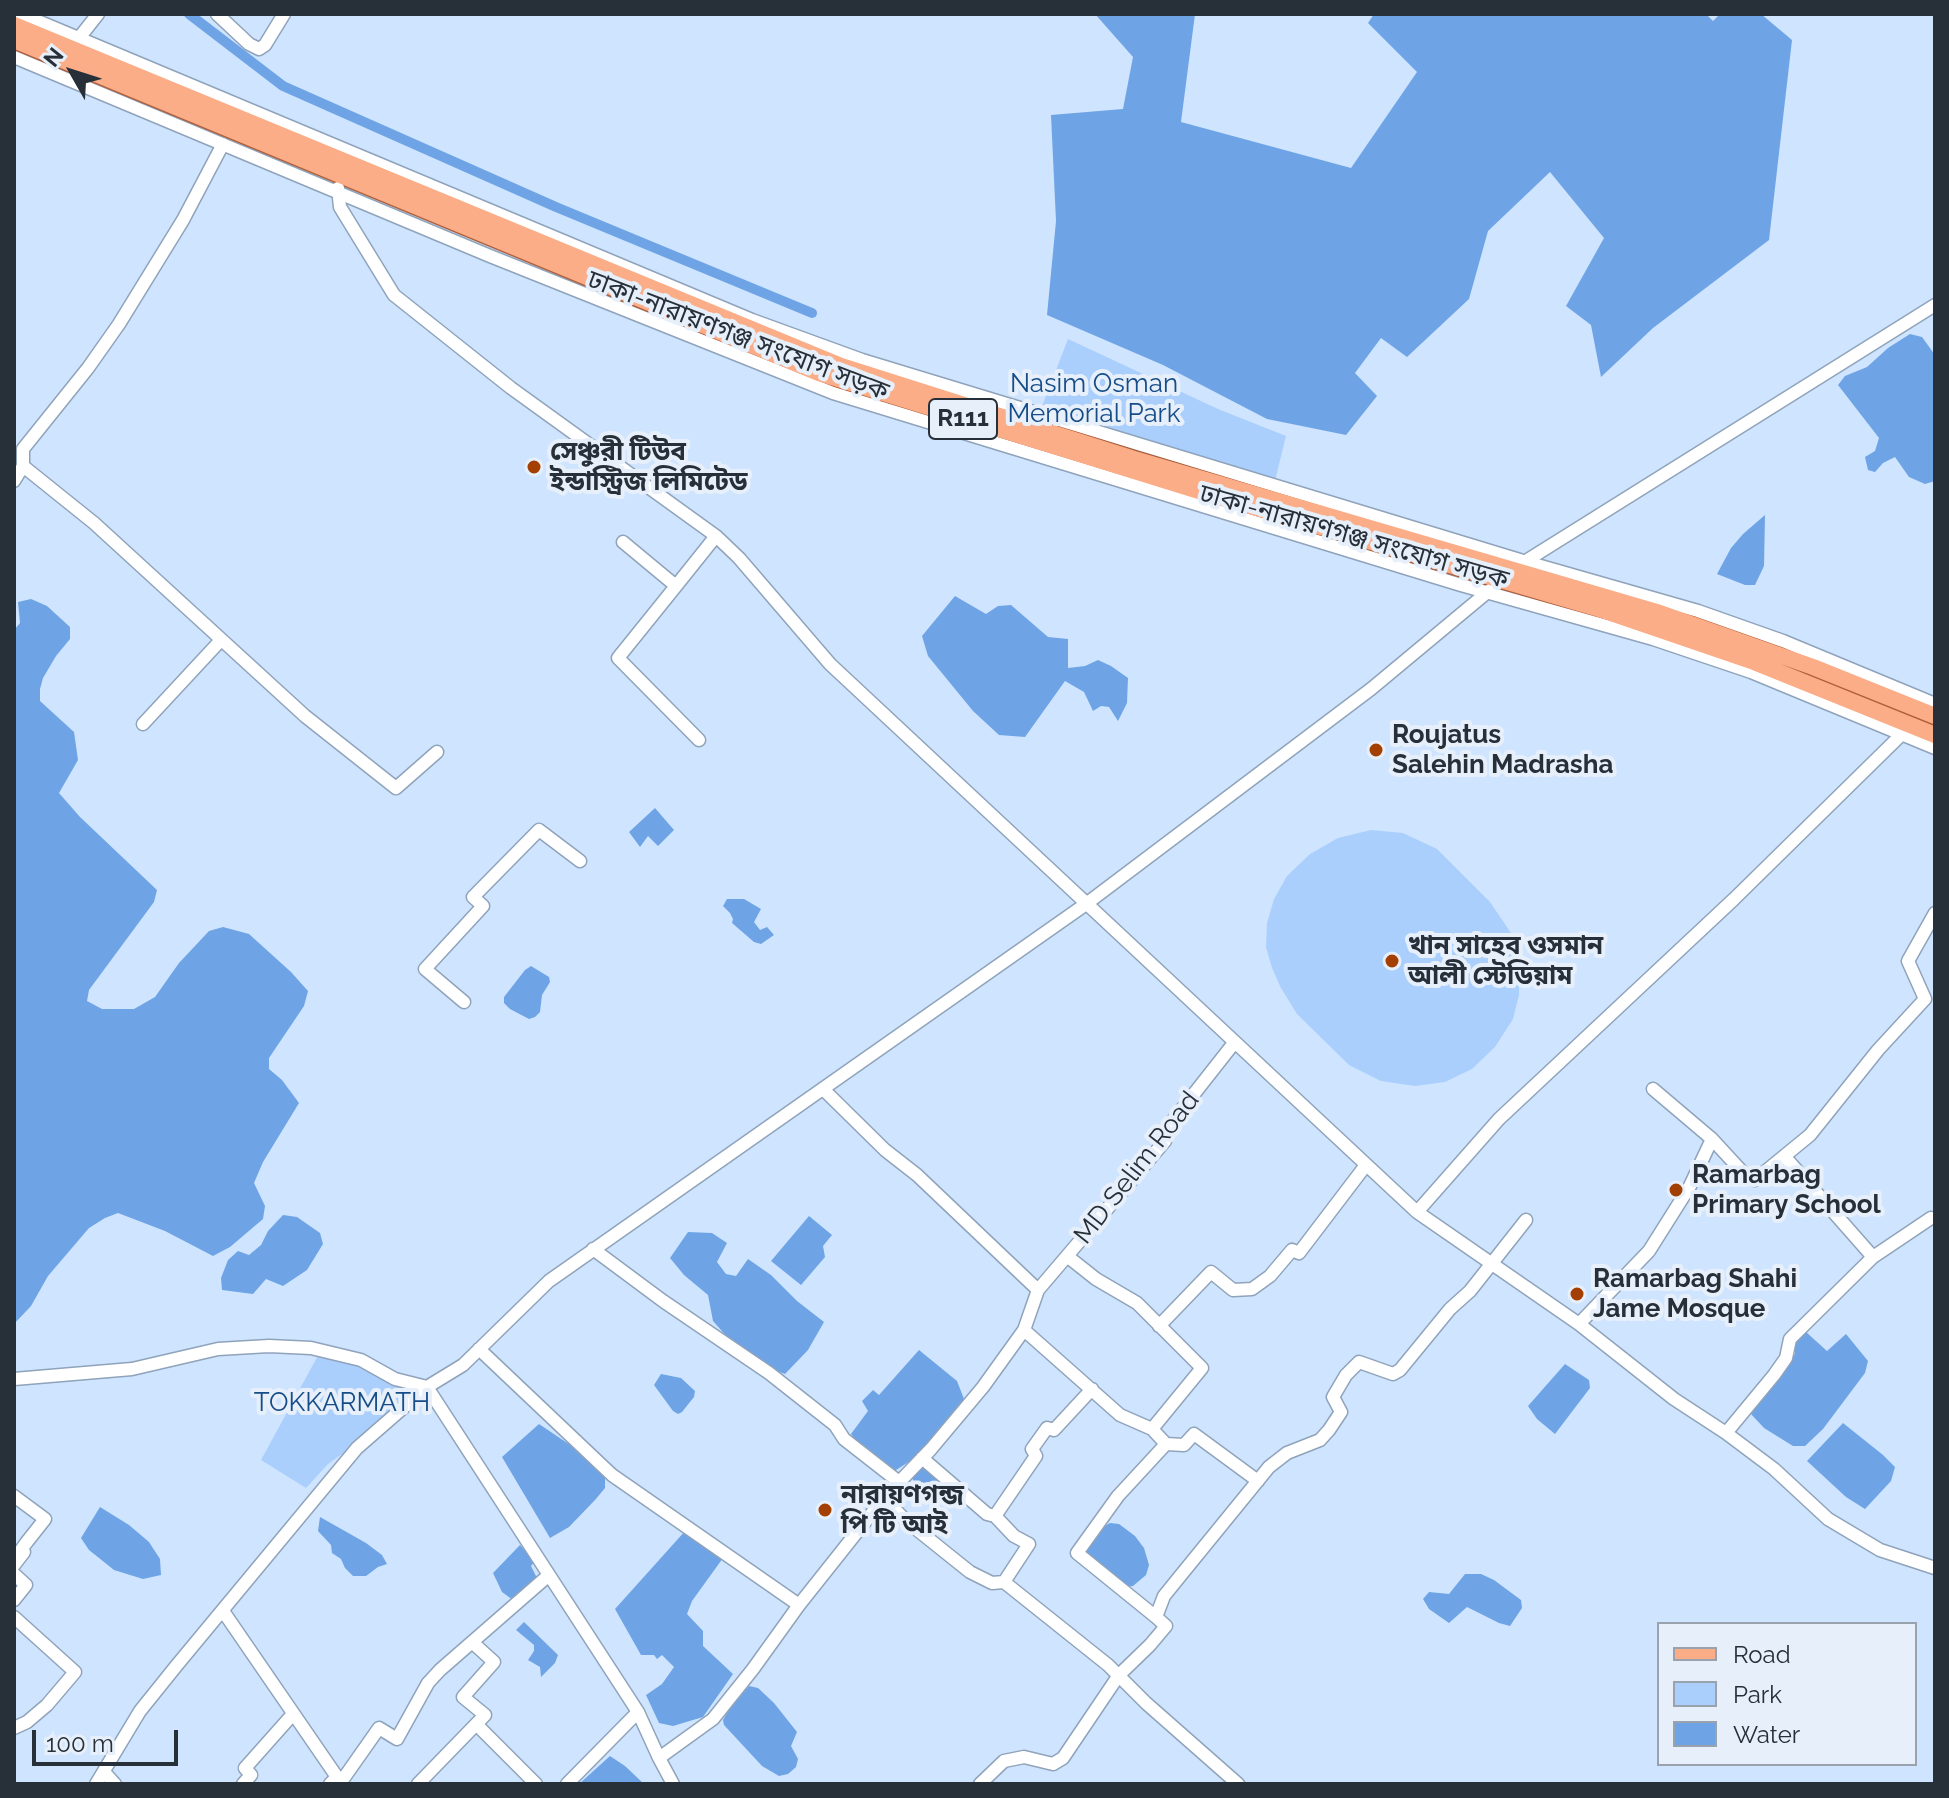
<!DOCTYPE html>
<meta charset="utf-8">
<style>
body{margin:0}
#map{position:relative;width:1949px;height:1798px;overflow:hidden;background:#cfe4fe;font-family:Raleway,sans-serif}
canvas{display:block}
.frame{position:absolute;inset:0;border:16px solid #272f39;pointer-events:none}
.legend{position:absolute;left:1657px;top:1622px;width:260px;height:144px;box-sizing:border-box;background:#e7f0fa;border:2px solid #9aa3ad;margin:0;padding:10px 14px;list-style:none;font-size:24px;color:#272f39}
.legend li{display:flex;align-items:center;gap:16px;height:40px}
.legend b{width:40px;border:2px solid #9aa3ad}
.north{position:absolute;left:32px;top:32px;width:80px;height:80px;-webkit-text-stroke:6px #e7f0fa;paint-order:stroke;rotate:309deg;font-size:22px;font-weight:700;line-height:32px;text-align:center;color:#272f39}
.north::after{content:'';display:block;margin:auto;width:28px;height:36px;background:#272f39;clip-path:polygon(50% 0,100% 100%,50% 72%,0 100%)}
.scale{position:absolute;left:32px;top:1730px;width:146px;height:36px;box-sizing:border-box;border:4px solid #272f39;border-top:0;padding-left:10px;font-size:24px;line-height:28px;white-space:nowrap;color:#272f39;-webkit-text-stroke:6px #e7f0fa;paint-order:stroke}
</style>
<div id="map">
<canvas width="1949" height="1798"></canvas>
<div class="frame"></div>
<ul class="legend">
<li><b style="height:10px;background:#fbad88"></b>Road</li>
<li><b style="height:22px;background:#aacffd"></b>Park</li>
<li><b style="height:22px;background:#6ea4e6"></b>Water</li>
</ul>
<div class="north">N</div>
<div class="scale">100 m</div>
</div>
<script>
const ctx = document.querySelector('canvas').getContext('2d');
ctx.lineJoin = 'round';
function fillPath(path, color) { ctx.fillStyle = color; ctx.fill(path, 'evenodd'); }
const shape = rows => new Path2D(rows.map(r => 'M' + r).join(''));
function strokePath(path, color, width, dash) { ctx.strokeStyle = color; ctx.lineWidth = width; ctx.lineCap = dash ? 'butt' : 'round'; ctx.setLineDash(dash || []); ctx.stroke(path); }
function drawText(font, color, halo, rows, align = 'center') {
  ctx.font = font + ' Raleway,"Noto Sans Bengali",sans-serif'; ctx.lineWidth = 8; ctx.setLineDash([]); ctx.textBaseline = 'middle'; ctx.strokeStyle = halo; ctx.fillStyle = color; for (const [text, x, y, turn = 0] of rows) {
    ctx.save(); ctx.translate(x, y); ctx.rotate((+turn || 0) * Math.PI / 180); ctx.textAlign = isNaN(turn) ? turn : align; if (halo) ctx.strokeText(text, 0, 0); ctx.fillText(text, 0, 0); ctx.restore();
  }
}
fillPath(shape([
 [1068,339,1218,409,1286,436,1271,497,1034,427],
 [1371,830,1403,833,1437,849,1490,902,1511,933,1519,965,1519,995,1513,1019,1495,1047,1472,1069,1445,1082,1415,1086,1381,1081,1349,1065,1297,1014,1281,988,1272,968,1266,947,1267,923,1274,899,1287,876,1310,854,1338,838],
 [321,1350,421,1385,387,1422,328,1464,306,1488,261,1460]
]), '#aacffd');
fillPath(shape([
 [1095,14,1195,14,1181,122,1351,168,1417,72,1368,23,1374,14,1706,14,1713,21,1720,14,1761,14,1792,40,1769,240,1653,328,1601,377,1591,325,1566,306,1604,238,1550,172,1488,231,1469,299,1407,357,1381,338,1355,373,1377,396,1346,435,1267,419,1163,365,1047,315,1056,221,1051,115,1123,109,1133,57],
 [1910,334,1922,337,1935,355,1935,481,1925,484,1909,477,1895,457,1883,463,1875,472,1868,470,1865,457,1875,451,1879,438,1838,385,1845,376,1867,367,1888,348],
 [1765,515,1764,566,1755,585,1745,585,1717,574,1731,548,1743,534],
 [955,596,986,614,998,606,1011,605,1048,637,1068,639,1068,668,1085,666,1098,660,1111,666,1128,678,1127,703,1118,721,1109,707,1101,706,1093,711,1084,692,1065,681,1025,737,999,735,973,711,928,656,922,636],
 [31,599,47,606,70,627,70,639,56,656,43,678,40,689,40,701,74,732,78,760,59,793,80,817,157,890,154,902,89,990,87,1001,102,1009,134,1009,155,997,179,963,209,931,223,927,249,934,291,972,308,991,304,1006,269,1058,269,1069,282,1080,299,1103,263,1162,254,1183,265,1206,263,1219,230,1247,213,1256,165,1231,118,1213,105,1218,89,1228,48,1276,31,1306,14,1324,14,630,20,623,18,602],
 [655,808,674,830,658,846,648,836,640,847,629,832],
 [727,899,744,899,761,909,754,922,760,930,767,927,774,935,761,944,754,942,732,923,733,919,730,913,723,906],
 [531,966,549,977,550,982,542,995,540,1012,535,1017,529,1019,510,1009,504,1003,504,997,525,970],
 [283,1215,297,1217,320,1233,323,1244,307,1270,283,1286,266,1279,253,1294,222,1290,221,1278,228,1260,238,1251,249,1255,261,1245,268,1231],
 [809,1216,832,1235,823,1246,825,1257,801,1285,771,1261],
 [688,1232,712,1233,727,1243,717,1262,726,1274,736,1276,748,1259,771,1275,797,1301,824,1322,808,1350,785,1374,762,1366,737,1348,713,1321,708,1295,684,1275,670,1258],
 [1806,1332,1827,1351,1846,1334,1868,1361,1865,1373,1823,1429,1805,1446,1793,1446,1764,1428,1751,1414,1795,1354,1795,1339],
 [919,1350,957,1381,964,1399,918,1456,893,1472,860,1446,851,1434,868,1411,862,1401,873,1390,879,1395],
 [1565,1364,1589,1380,1590,1388,1555,1434,1537,1419,1528,1406],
 [661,1374,681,1378,695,1391,694,1397,682,1412,678,1414,673,1411,654,1385],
 [1843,1423,1883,1455,1895,1467,1891,1481,1865,1509,1846,1497,1807,1461],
 [539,1424,579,1451,605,1475,605,1488,595,1500,569,1527,550,1538,502,1457],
 [923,1464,942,1480,944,1490,930,1503,912,1491,916,1484,911,1477],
 [100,1507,129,1525,149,1542,160,1559,161,1575,143,1579,114,1570,89,1550,81,1538],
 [320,1517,366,1543,382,1555,387,1564,378,1567,366,1576,353,1576,345,1568,341,1559,332,1553,331,1545,318,1531],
 [1110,1523,1119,1524,1135,1536,1144,1548,1149,1565,1146,1575,1133,1586,1126,1587,1087,1555,1086,1549,1100,1529],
 [686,1530,723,1558,692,1601,687,1614,703,1631,703,1646,733,1674,703,1717,673,1726,659,1723,646,1695,662,1684,674,1667,662,1655,657,1659,654,1655,641,1655,615,1609],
 [520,1545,535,1561,531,1566,537,1578,513,1600,502,1592,493,1573],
 [1465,1574,1481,1574,1494,1580,1521,1600,1522,1608,1510,1626,1499,1623,1467,1607,1449,1623,1429,1609,1423,1599,1429,1592,1449,1594],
 [524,1622,558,1655,555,1663,541,1677,540,1667,528,1660,534,1651,534,1645,516,1630],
 [749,1686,758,1688,774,1703,797,1732,791,1746,798,1759,796,1767,788,1774,779,1776,762,1766,724,1725,723,1720,730,1708],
 [610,1756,625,1766,644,1784,579,1784]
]), '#6ea4e6');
strokePath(shape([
 [189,14,283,86,556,207,812,313]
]), '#6ea4e6', 10);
const minor = shape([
 [21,14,752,320,862,360,1523,561,1698,611,1783,641,1935,704],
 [217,14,249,44,259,49,265,45,284,14],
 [79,38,98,14],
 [14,57,490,256,833,393,1461,585,1653,639,1751,672,1935,748],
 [223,144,183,220,119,324,88,368,23,449,23,466,94,523,305,716,396,788,437,752],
 [338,188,340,207,394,295,511,388,716,536,676,586],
 [14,481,23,466],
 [716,536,739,558,830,664,1417,1212,1499,1119,1734,899,1902,734],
 [623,542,676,586,618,658,699,740],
 [1521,564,1935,305],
 [143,724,221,640],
 [464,1002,425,969,483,906,473,897,539,830,580,861],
 [823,1089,885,1150,917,1175,1038,1290],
 [1653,1089,1712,1139],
 [1785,1157,1873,1257],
 [1417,1212,1579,1324,1674,1399,1726,1433,1774,1469,1828,1519,1880,1550,1935,1568],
 [593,1249,663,1301,769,1373,835,1425,844,1439,899,1482],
 [1067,1256,1096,1279,1137,1303,1202,1368,1152,1429],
 [1579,1324,1649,1251,1690,1186,1712,1139,1747,1177,1755,1180,1810,1135,1878,1050,1925,999,1908,961,1935,913],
 [1159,1326,1211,1272,1233,1290,1252,1289,1270,1276,1292,1250,1299,1253,1366,1165],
 [1024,1330,1120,1415,1152,1429,1166,1444],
 [479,1349,612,1475,799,1605],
 [14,1379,132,1369,218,1349,269,1346,311,1348,361,1360,395,1379,427,1387,463,1365,549,1281,1086,904,1371,689,1490,590],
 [1726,1433,1774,1375,1786,1358,1790,1339,1873,1257,1931,1218],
 [922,1458,987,1514,995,1516,1014,1536,1029,1544,1004,1582],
 [14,1496,45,1519,26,1543,21,1550,24,1552,14,1565],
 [884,1498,905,1520,970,1572,992,1583,1004,1582,1108,1665,1146,1703,1238,1784],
 [995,1516,1036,1456,1032,1449,1047,1428,1054,1430,1092,1389],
 [14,1574,26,1585,14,1600],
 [223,1611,337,1777,330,1784],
 [14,1617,75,1672,47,1705,27,1722,14,1728],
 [1156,1617,1077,1553,1118,1496,1166,1444,1184,1445,1194,1434,1258,1481],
 [476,1724,536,1784],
 [104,1772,115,1784],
 [337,1777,341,1782,379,1728,397,1739,428,1683,440,1670,549,1575],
 [96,1784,140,1711,177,1665,357,1448,427,1387,638,1712,659,1758],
 [243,1784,251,1775,245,1768,293,1714],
 [418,1784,485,1715,463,1697,494,1662,473,1643],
 [567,1784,638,1712],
 [673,1784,659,1758,713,1719,753,1669,799,1605,884,1498,931,1449,983,1387,1024,1330,1038,1290,1165,1141,1164,1132,1234,1043],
 [980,1784,1004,1761,1024,1757,1053,1764,1063,1758,1119,1675,1150,1645,1166,1626,1156,1617,1164,1596,1181,1575,1269,1467,1287,1453,1320,1440,1329,1430,1341,1412,1333,1397,1346,1375,1359,1362,1393,1374,1400,1370,1450,1309,1470,1291,1526,1220]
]);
const major = shape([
 [14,25,841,366,1134,459,1660,613,1813,667,1935,716],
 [14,40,819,373,1199,491,1596,608,1754,662,1935,735]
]);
strokePath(minor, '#8fa3bb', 15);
strokePath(major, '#af5e39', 19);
strokePath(minor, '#fff', 12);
strokePath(major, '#fbad88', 16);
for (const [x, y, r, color] of [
 [534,467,8,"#a23f01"],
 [1376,750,8,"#a23f01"],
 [1392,961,8,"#a23f01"],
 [1676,1190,8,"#a23f01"],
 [1577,1294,8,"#a23f01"],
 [825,1510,8,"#a23f01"]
]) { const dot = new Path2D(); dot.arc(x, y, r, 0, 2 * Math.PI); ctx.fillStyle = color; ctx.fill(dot); strokePath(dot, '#e7f0fa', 3); }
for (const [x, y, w] of [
 [963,419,68]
]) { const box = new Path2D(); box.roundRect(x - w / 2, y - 20, w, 40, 6); ctx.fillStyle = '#e7f0fa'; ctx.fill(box); strokePath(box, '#272f39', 2); }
drawText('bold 24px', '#272f39', null, [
 ["R111",963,419]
]);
drawText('26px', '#272f39', '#e7f0fa', [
 ["ঢাকা-নারায়ণগঞ্জ সংযোগ সড়ক",738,336,21],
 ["ঢাকা-নারায়ণগঞ্জ সংযোগ সড়ক",1354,537,16],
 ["MD Selim Road",1137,1168,-52]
]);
drawText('26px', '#164d89', '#e7f0fa', [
 ["Nasim Osman",1094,384],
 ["Memorial Park",1094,414],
 ["TOKKARMATH",342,1403]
]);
drawText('bold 26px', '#272f39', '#e7f0fa', [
 ["সেঞ্চুরী টিউব",550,452],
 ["ইন্ডাস্ট্রিজ লিমিটেড",550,482],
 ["Roujatus",1392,735],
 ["Salehin Madrasha",1392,765],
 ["খান সাহেব ওসমান",1408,946],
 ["আলী স্টেডিয়াম",1408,976],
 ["Ramarbag",1692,1175],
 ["Primary School",1692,1205],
 ["Ramarbag Shahi",1593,1279],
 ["Jame Mosque",1593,1309],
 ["নারায়ণগন্জ",841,1495],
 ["পি টি আই",841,1525]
], 'left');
</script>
